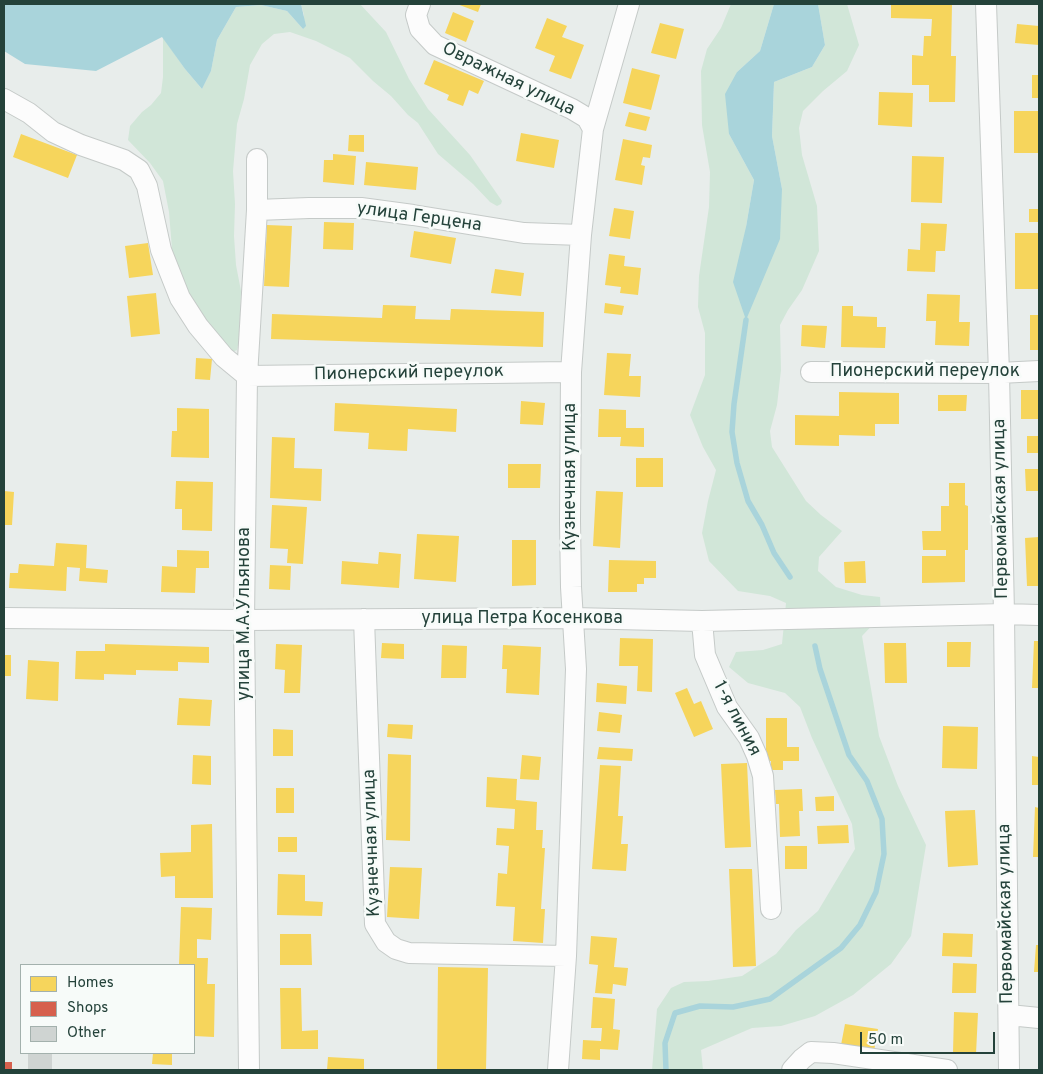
<!DOCTYPE html>
<meta charset="utf-8">
<style>
body{margin:0}
#map{position:relative;width:1043px;height:1074px;overflow:hidden;background:#e8edeb;font-family:Overpass,sans-serif}
canvas{display:block}
.frame{position:absolute;inset:0;border:5px solid #24423a;pointer-events:none}
.legend{position:absolute;left:20px;top:964px;width:175px;height:90px;box-sizing:border-box;background:#f7fbf9;border:1px solid #a3b1ad;margin:0;padding:6px 9px;list-style:none;font-size:15px;color:#24423a}
.legend li{display:flex;align-items:center;gap:10px;height:25px}
.legend b{width:25px;border:1px solid #a3b1ad}
.scale{position:absolute;left:860px;top:1032px;width:135px;height:22px;box-sizing:border-box;border:2px solid #24423a;border-top:0;padding-left:6px;font-size:15px;line-height:18px;white-space:nowrap;color:#24423a;-webkit-text-stroke:4px #f7fbf9;paint-order:stroke}
</style>
<div id="map">
<canvas width="1043" height="1074"></canvas>
<div class="frame"></div>
<ul class="legend">
<li><b style="height:14px;background:#f6d55c"></b>Homes</li>
<li><b style="height:14px;background:#d6604d"></b>Shops</li>
<li><b style="height:14px;background:#cfd4d2"></b>Other</li>
</ul>
<div class="scale">50 m</div>
</div>
<script>
const ctx = document.querySelector('canvas').getContext('2d');
ctx.lineJoin = 'round';
function fillPath(path, color) { ctx.fillStyle = color; ctx.fill(path, 'evenodd'); }
const shape = rows => new Path2D(rows.map(r => 'M' + r).join(''));
function strokePath(path, color, width, dash) { ctx.strokeStyle = color; ctx.lineWidth = width; ctx.lineCap = dash ? 'butt' : 'round'; ctx.setLineDash(dash || []); ctx.stroke(path); }
function drawText(font, color, halo, rows, align = 'center') {
  ctx.font = font + ' Overpass,sans-serif'; ctx.lineWidth = 5; ctx.setLineDash([]); ctx.textBaseline = 'middle'; ctx.strokeStyle = halo; ctx.fillStyle = color; for (const [text, x, y, turn = 0] of rows) {
    ctx.save(); ctx.translate(x, y); ctx.rotate((+turn || 0) * Math.PI / 180); ctx.textAlign = isNaN(turn) ? turn : align; if (halo) ctx.strokeText(text, 0, 0); ctx.fillText(text, 0, 0); ctx.restore();
  }
}
fillPath(shape([
 [301,4,360,4,386,32,409,79,428,109,470,155,502,201,501,204,497,206,490,202,473,184,438,154,418,123,408,115,391,96,373,81,350,58,316,41,290,32,274,34,262,44,250,65,244,99,237,124,233,171,235,204,234,236,236,265,241,291,239,340,237,350,230,353,221,343,186,291,172,249,169,212,163,181,150,163,128,140,130,126,142,112,151,105,161,93,163,77,163,37,185,69,202,89,211,71,217,40,236,7,261,5,287,11,303,29,304,15],
 [731,4,774,4,760,51,737,72,729,134,754,180,746,227,782,189,772,136,774,82,812,67,825,45,818,4,847,4,859,45,847,71,823,91,803,111,799,128,802,155,817,206,819,251,802,290,788,310,780,325,781,370,777,405,770,431,772,447,806,501,821,515,842,531,819,557,818,571,836,587,862,595,880,597,881,616,862,636,879,736,898,786,926,845,911,936,891,964,853,995,815,1016,781,1026,752,1028,701,1050,703,1070,652,1070,657,1009,671,988,684,982,708,981,742,976,776,954,796,930,818,911,855,849,852,824,812,738,800,707,785,693,748,683,729,667,736,652,763,650,782,644,786,603,770,596,738,591,709,561,702,533,708,501,716,470,703,447,690,415,705,375,705,333,698,307,699,276,709,207,710,172,702,125,701,71,707,49,721,28]
]), '#d1e6d8');
fillPath(shape([
 [4,4,301,4,306,26,303,29,287,11,261,5,236,7,217,40,211,71,202,89,185,69,162,37,96,71,25,64,4,51],
 [774,4,818,4,825,45,812,67,774,82,772,136,782,189,780,239,746,320,733,282,746,227,754,180,729,134,725,94,737,72,760,51]
]), '#a9d4db');
fillPath(shape([
 [457,4,481,4,478,12],
 [891,4,952,4,951,56,956,56,955,102,929,102,929,85,912,85,912,55,923,56,924,36,931,36,932,19,891,18],
 [453,12,474,21,466,42,445,33],
 [547,18,567,26,562,37,584,45,571,79,549,71,555,56,535,48],
 [660,23,684,29,676,59,651,53],
 [1017,24,1039,26,1039,45,1015,43],
 [434,60,484,81,478,94,469,90,463,106,447,100,449,95,424,84],
 [632,68,660,75,651,110,623,103],
 [1032,75,1039,75,1039,98,1032,98],
 [879,92,913,93,912,127,878,125],
 [1014,111,1039,111,1039,153,1014,153],
 [629,112,650,117,646,131,625,126],
 [521,133,559,140,554,168,516,161],
 [21,134,77,155,68,178,13,157],
 [349,135,364,135,364,152,348,151],
 [623,139,652,145,650,158,643,157,641,165,645,166,642,185,615,180],
 [333,154,356,156,354,185,323,182,324,160,333,160],
 [912,156,944,157,942,203,911,202],
 [366,162,418,167,416,190,364,185],
 [614,208,634,211,630,239,609,236],
 [1029,209,1039,209,1039,222,1029,222],
 [324,222,354,223,353,250,323,249],
 [921,223,947,224,945,251,936,251,935,272,907,271,908,249,920,250],
 [267,225,292,226,289,287,264,286],
 [414,231,456,238,451,264,410,257],
 [1015,233,1039,233,1039,289,1015,289],
 [148,243,153,275,129,278,125,246],
 [609,254,625,256,624,266,641,268,638,295,620,293,621,287,605,285],
 [495,269,524,273,521,296,491,293],
 [156,293,160,334,131,337,127,296],
 [927,294,960,295,959,322,970,322,969,346,935,345,936,321,926,321],
 [605,303,624,306,622,315,604,313],
 [383,305,416,306,415,319,450,320,451,309,544,312,543,347,271,339,272,314,382,318],
 [842,306,853,306,853,316,877,317,877,327,886,327,885,348,841,347],
 [1030,315,1039,315,1039,350,1030,350],
 [802,325,827,326,825,348,801,346],
 [607,353,631,354,629,376,641,376,640,397,604,395],
 [196,358,212,359,210,380,195,379],
 [1021,390,1039,390,1039,419,1021,419],
 [839,392,899,393,899,424,875,424,875,436,839,435,839,446,795,445,795,415,839,416],
 [938,395,967,395,966,411,938,411],
 [521,401,545,403,543,425,520,424],
 [335,403,457,409,456,432,408,429,407,451,368,449,369,433,334,431],
 [177,408,209,409,209,458,171,457,172,431,177,431],
 [599,409,626,410,626,428,644,428,644,447,620,446,621,437,598,437],
 [1027,436,1039,436,1039,453,1027,453],
 [272,437,295,438,294,468,322,469,321,501,270,498],
 [636,458,663,458,663,487,636,487],
 [508,464,541,464,540,488,508,488],
 [1025,469,1039,469,1039,491,1026,491],
 [176,481,213,482,212,531,182,530,182,509,175,509],
 [949,483,965,483,965,505,968,506,968,550,965,550,965,582,922,583,922,556,946,556,946,550,923,550,922,531,941,531,941,506,949,506],
 [4,491,14,492,12,525,4,525],
 [596,491,623,492,620,548,593,546],
 [272,505,307,507,303,564,287,563,288,549,270,548],
 [417,534,459,536,456,582,414,579],
 [1039,537,1039,586,1027,586,1025,538],
 [512,540,536,540,536,585,512,586],
 [56,543,87,545,86,568,108,570,107,583,79,581,80,568,67,567,66,591,9,588,10,573,18,573,19,564,54,566],
 [177,550,209,551,209,568,196,568,195,593,161,592,162,566,177,567],
 [379,552,401,554,399,588,341,584,342,561,378,564],
 [609,560,656,561,656,578,644,578,644,584,637,584,637,592,608,592],
 [865,561,866,583,845,583,844,562],
 [270,565,291,566,290,590,269,589],
 [620,638,653,639,652,692,637,691,638,666,619,666],
 [1034,641,1039,641,1039,688,1032,688],
 [947,642,971,642,970,667,947,667],
 [382,643,404,644,404,659,381,658],
 [884,643,906,643,907,683,885,683],
 [105,644,209,647,209,663,178,662,178,671,136,670,136,675,104,674,104,680,75,679,76,651,105,651],
 [276,644,302,645,300,693,284,693,285,670,275,669],
 [442,645,467,646,466,678,441,678],
 [503,645,541,647,539,695,506,693,507,669,502,669],
 [4,655,11,655,11,676,4,676],
 [28,660,59,662,58,701,26,699],
 [597,683,627,686,626,704,596,702],
 [687,688,694,704,701,701,713,729,694,737,675,693],
 [179,698,212,700,210,726,177,725],
 [599,712,622,715,620,733,597,731],
 [766,718,787,718,787,747,799,747,799,761,783,761,783,770,771,770,771,761,766,761],
 [388,724,413,725,412,739,387,737],
 [943,726,978,727,977,769,942,768],
 [273,729,293,730,293,756,273,756],
 [599,747,633,749,632,761,597,759],
 [388,754,411,755,410,841,386,840],
 [193,755,211,756,211,785,192,784],
 [522,755,541,757,539,780,520,779],
 [1032,756,1039,757,1039,785,1032,785],
 [747,763,751,847,725,848,721,764],
 [600,765,621,766,618,816,623,816,621,844,628,844,626,871,592,869],
 [487,777,517,779,516,800,537,802,536,830,543,830,542,848,545,848,541,909,545,909,543,943,513,941,515,907,496,906,498,873,507,874,509,846,496,845,497,828,514,829,515,809,486,807],
 [276,788,294,788,294,813,276,813],
 [802,789,803,811,799,811,800,836,780,837,779,804,776,804,775,790],
 [834,796,834,811,816,811,815,797],
 [1035,807,1039,808,1039,857,1033,857],
 [975,810,978,865,948,867,945,811],
 [212,824,213,898,175,898,175,876,161,877,160,853,191,852,191,825],
 [848,825,849,843,818,844,817,826],
 [278,837,297,837,297,852,278,852],
 [785,846,807,846,807,869,785,869],
 [390,867,422,868,419,919,387,917],
 [729,869,752,869,756,966,733,967],
 [278,874,305,875,305,901,323,902,322,916,277,915],
 [181,907,212,908,211,940,197,939,197,958,208,958,207,984,215,984,214,1037,194,1036,194,965,179,965],
 [943,933,973,934,972,957,942,956],
 [280,934,311,934,312,965,280,965],
 [591,936,617,938,614,967,628,968,626,986,613,984,612,994,595,993,598,965,589,964],
 [1036,945,1039,945,1039,972,1034,972],
 [953,963,977,964,976,993,952,993],
 [438,967,488,968,486,1070,437,1070],
 [280,988,301,988,302,1031,318,1030,318,1049,281,1049],
 [593,997,615,999,613,1029,620,1030,618,1050,600,1049,600,1060,582,1059,583,1040,601,1041,602,1028,591,1028],
 [954,1012,978,1013,976,1054,953,1053],
 [845,1024,878,1029,874,1051,841,1045],
 [153,1053,172,1053,172,1065,152,1064],
 [328,1057,364,1059,364,1070,327,1070]
]), '#f6d55c');
fillPath(shape([
 [4,1062,12,1062,12,1070,4,1070]
]), '#d6604d');
strokePath(shape([
 [746,320,734,404,732,432,737,463,748,501,762,525,774,553,790,577],
 [666,1070,665,1043,675,1013,700,1006,733,1007,770,999,841,948,860,925,876,892,884,854,882,819,867,781,849,755,820,669,815,646]
]), '#a9d4db', 5.5);
fillPath(shape([
 [52,1053,52,1070,28,1070,28,1054]
]), '#cfd4d2');
const minor = shape([
 [420,4,416,15,420,29,435,45,572,109,587,118,593,129],
 [986,4,999,373,1004,614,1009,1070],
 [4,99,29,113,53,132,81,145,124,160,139,170,147,186,161,250,180,298,198,326,224,357,247,376,571,372],
 [257,210,309,208,361,208,413,215,524,233,581,235],
 [811,372,999,373,1039,371],
 [4,618,244,620,573,618,702,621,1004,614,1039,615],
 [364,619,375,924,386,942,396,949,409,953,566,956],
 [702,621,705,655,727,707,749,738,757,756,763,776,771,909],
 [1009,1015,1039,1018],
 [249,1070,244,620,247,376,257,210,257,159],
 [558,1070,566,956,576,669,571,587,570,521,571,372,581,235,593,129,629,4],
 [792,1070,802,1059,811,1052,833,1053,947,1070]
]);
strokePath(minor, '#c5cac8', 22);
strokePath(minor, '#fcfcfc', 20);
drawText('18px', '#24423a', '#f7fbf9', [
 ["Овражная улица",508,80,26],
 ["улица Герцена",419,218,8],
 ["Пионерский переулок",925,372],
 ["Пионерский переулок",409,374,-1],
 ["Кузнечная улица",571,477,-90],
 ["Первомайская улица",1002,509,-91],
 ["улица М.А.Ульянова",245,614,-90],
 ["улица Петра Косенкова",522,619],
 ["1-я линия",736,719,62],
 ["Кузнечная улица",373,843,-92],
 ["Первомайская улица",1007,914,-91]
]);
</script>
